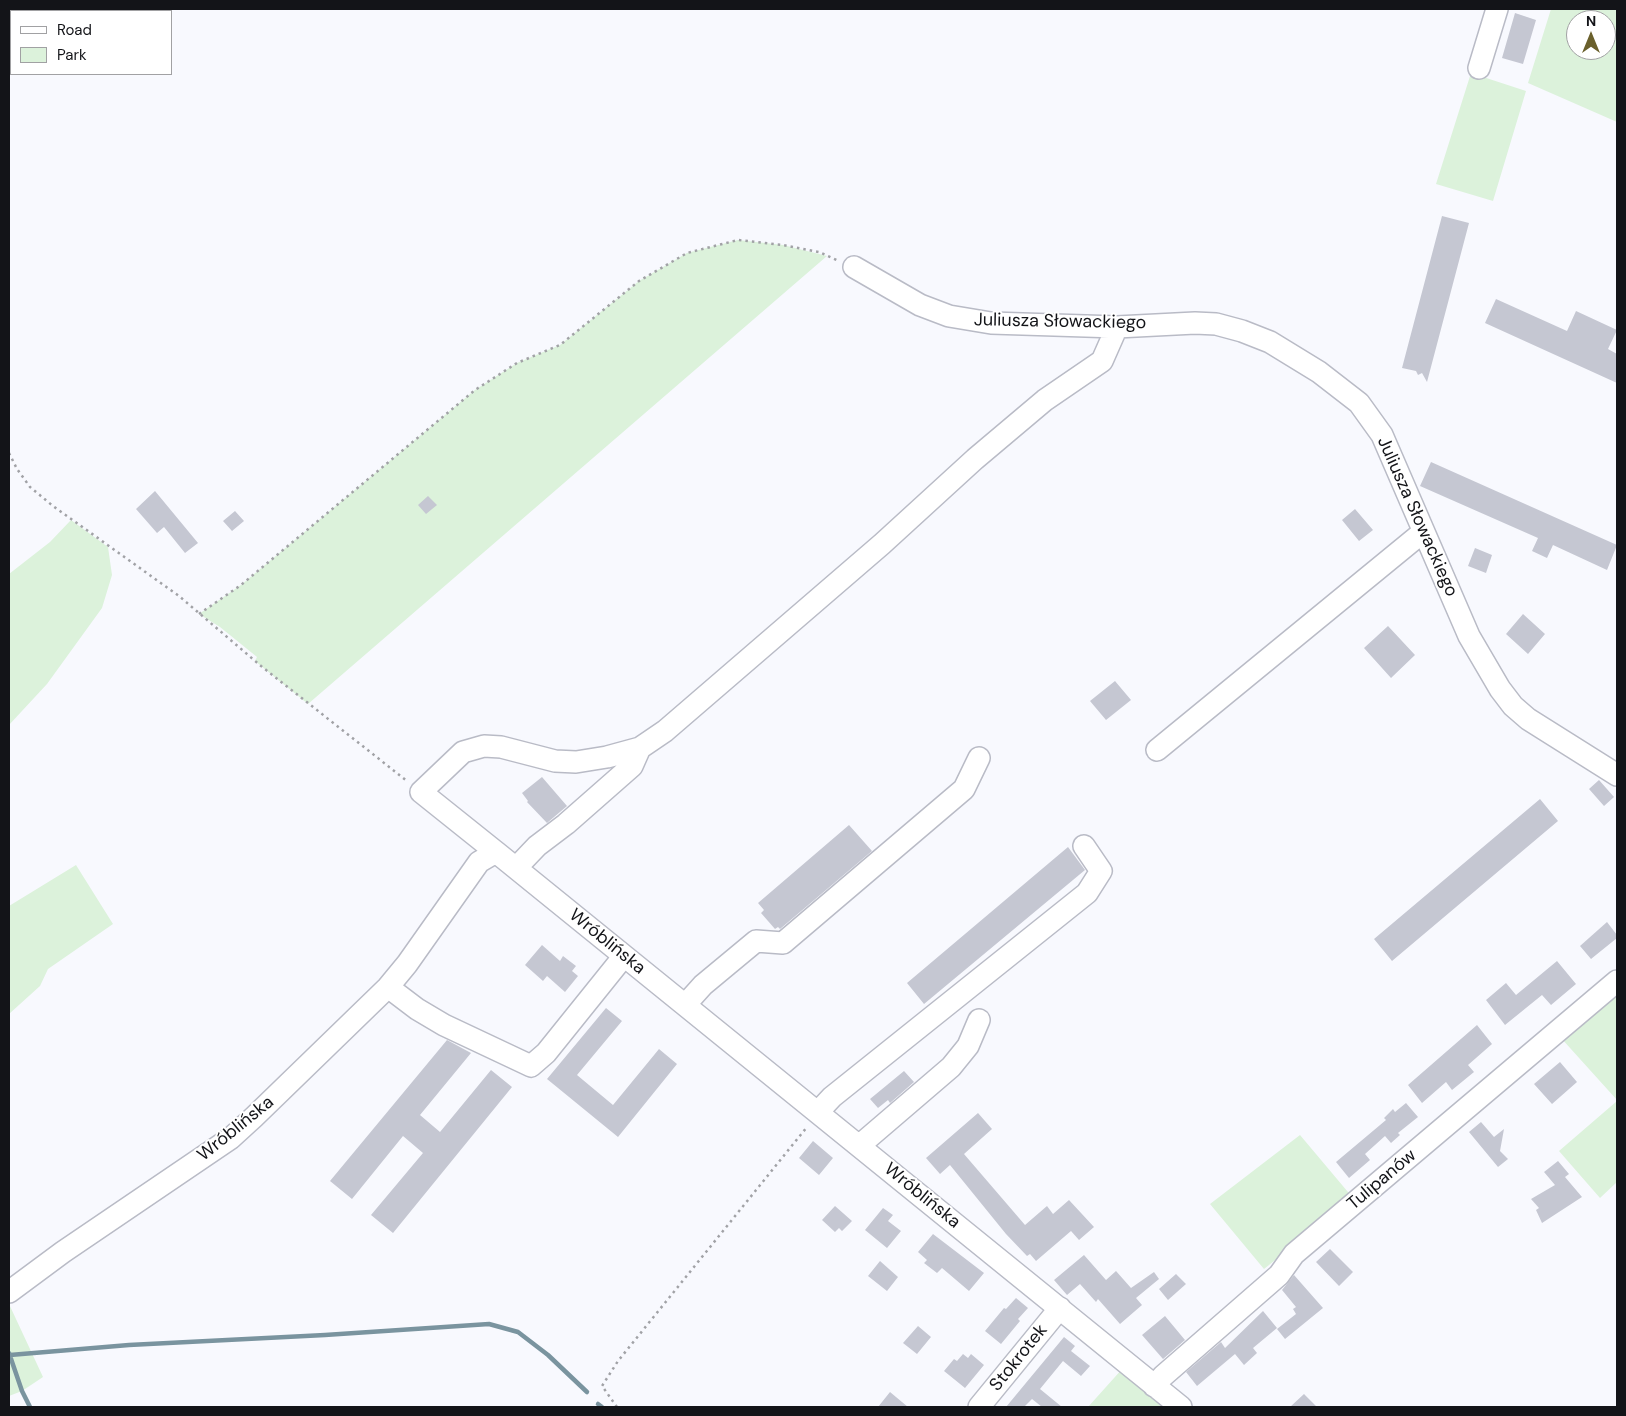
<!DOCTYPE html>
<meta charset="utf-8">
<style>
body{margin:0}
#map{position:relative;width:1626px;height:1416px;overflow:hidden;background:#f8f9fe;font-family:"DM Sans",sans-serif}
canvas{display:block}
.frame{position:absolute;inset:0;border:10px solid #131418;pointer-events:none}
.legend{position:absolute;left:10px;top:10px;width:162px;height:65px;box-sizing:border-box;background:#fff;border:1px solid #a1a1a3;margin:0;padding:6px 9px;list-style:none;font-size:15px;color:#131418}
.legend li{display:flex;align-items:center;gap:10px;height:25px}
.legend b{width:25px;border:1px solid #a1a1a3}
.north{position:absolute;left:1566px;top:10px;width:50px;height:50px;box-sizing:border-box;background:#fff;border:1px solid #a1a1a3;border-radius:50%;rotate:0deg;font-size:14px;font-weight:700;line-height:20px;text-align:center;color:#131418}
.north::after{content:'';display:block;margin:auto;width:18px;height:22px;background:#6a602c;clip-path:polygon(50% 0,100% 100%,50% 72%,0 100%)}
</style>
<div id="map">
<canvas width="1626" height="1416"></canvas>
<div class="frame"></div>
<ul class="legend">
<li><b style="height:6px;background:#fff"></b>Road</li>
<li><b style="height:14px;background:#dcf2db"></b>Park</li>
</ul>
<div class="north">N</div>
</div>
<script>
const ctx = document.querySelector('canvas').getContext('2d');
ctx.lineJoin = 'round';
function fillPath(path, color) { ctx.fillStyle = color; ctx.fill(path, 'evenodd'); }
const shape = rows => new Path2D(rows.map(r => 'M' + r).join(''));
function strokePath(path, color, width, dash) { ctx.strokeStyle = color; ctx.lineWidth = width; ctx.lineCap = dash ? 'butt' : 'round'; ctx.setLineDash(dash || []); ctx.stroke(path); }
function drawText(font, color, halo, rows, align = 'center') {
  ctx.font = font + ' "DM Sans",sans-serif'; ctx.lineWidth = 4; ctx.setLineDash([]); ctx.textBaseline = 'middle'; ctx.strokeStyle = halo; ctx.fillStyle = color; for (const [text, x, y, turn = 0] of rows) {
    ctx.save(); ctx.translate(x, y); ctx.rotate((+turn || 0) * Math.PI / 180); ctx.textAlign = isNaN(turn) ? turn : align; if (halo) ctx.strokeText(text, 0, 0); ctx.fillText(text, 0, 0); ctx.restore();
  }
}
fillPath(shape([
 [1551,9,1617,9,1617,122,1528,83],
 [1576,20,1606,20,1606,50,1576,50],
 [1471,73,1526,91,1493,201,1436,184],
 [738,240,783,245,827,256,308,704,255,661,257,657,220,627,199,614,241,585,475,390,517,363,560,345,639,281,687,253],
 [71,520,108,547,112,575,102,608,47,684,9,725,9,574,50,542],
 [76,865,113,924,48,969,40,986,9,1014,9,906],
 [1617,991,1617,1100,1561,1038],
 [1617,1101,1617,1182,1600,1198,1559,1151],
 [1300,1135,1353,1198,1264,1269,1210,1204],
 [9,1304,43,1377,22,1391,9,1396],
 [1123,1368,1164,1403,1160,1407,1088,1407]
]), '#dcf2db');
strokePath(shape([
 [9,1353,22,1391,30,1407],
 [10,1355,129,1345,325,1335,489,1324,518,1332,548,1355,587,1392],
 [598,1404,602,1407]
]), '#7a949f', 4.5);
fillPath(shape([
 [1515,13,1536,20,1523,64,1502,58],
 [1442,216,1469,223,1427,382,1422,373,1418,375,1416,371,1402,368],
 [1496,299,1567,331,1576,311,1617,330,1608,349,1617,354,1617,383,1485,323],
 [1431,462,1617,545,1607,570,1553,545,1547,558,1532,551,1538,538,1420,486],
 [155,491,198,543,185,553,164,527,157,533,136,509],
 [428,496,437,505,426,514,418,505],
 [1355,509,1373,530,1359,541,1342,520],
 [235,511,244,521,232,531,223,521],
 [1475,548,1492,555,1486,573,1468,566],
 [1523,614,1545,634,1528,654,1506,634],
 [1388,626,1415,655,1391,678,1364,648],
 [1115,681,1131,700,1106,720,1090,701],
 [542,777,567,806,547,823,527,802,528,801,522,793],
 [1599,780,1614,797,1604,806,1589,789],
 [1540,799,1558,821,1392,961,1374,939],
 [849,825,872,851,780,929,778,927,775,929,761,913,764,910,758,903],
 [1068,847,1085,870,924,1004,907,983],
 [1607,922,1617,935,1617,938,1591,959,1580,946],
 [542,945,560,961,563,956,576,966,572,971,578,976,565,992,547,976,543,981,525,965],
 [1557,961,1576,984,1551,1005,1542,995,1505,1025,1486,1000,1506,983,1516,995],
 [606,1008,622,1021,577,1075,613,1105,659,1049,677,1064,618,1137,547,1079],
 [1477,1025,1492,1044,1468,1065,1474,1072,1452,1090,1446,1082,1422,1103,1408,1085],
 [447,1040,471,1053,420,1115,440,1132,491,1070,512,1087,393,1233,371,1215,423,1153,403,1136,352,1199,330,1181],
 [1560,1062,1577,1082,1552,1104,1534,1084],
 [904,1071,914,1082,890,1103,888,1100,878,1108,870,1099],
 [1406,1103,1418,1117,1398,1133,1400,1135,1391,1143,1385,1136,1365,1154,1370,1160,1349,1178,1336,1162,1386,1120,1384,1118,1393,1109,1395,1112],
 [978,1113,992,1129,964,1154,1025,1225,1047,1206,1053,1214,1069,1200,1094,1227,1079,1240,1071,1231,1036,1261,1030,1254,1027,1256,1006,1234,950,1165,940,1174,926,1158],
 [1481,1122,1494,1137,1504,1129,1500,1151,1508,1159,1498,1167,1469,1132],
 [813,1141,833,1158,819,1175,799,1158],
 [1558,1161,1569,1174,1565,1177,1582,1197,1542,1223,1536,1210,1539,1208,1531,1199,1555,1185,1544,1172],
 [835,1206,852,1221,842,1231,839,1228,835,1232,822,1220],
 [883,1208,893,1215,888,1221,901,1231,887,1248,865,1230],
 [933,1234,984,1273,969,1291,942,1268,937,1273,924,1263,927,1260,918,1252],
 [1330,1249,1353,1272,1339,1286,1316,1262],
 [1084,1255,1106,1280,1116,1271,1131,1288,1154,1272,1159,1279,1136,1298,1142,1305,1120,1324,1098,1299,1096,1302,1080,1284,1067,1295,1054,1280],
 [880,1261,898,1277,887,1291,868,1276],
 [1176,1274,1186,1284,1168,1300,1159,1289],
 [1294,1275,1323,1308,1285,1339,1277,1329,1296,1314,1293,1309,1296,1307,1282,1290],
 [1016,1298,1028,1308,1018,1319,1020,1321,1001,1344,985,1331,1004,1308,1006,1309],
 [1263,1311,1277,1328,1253,1348,1257,1353,1244,1365,1235,1354,1197,1386,1186,1372,1221,1342,1225,1348],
 [1165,1316,1185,1340,1163,1359,1142,1335],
 [918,1326,931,1337,917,1354,903,1343],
 [1064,1337,1075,1346,1071,1351,1090,1366,1081,1376,1063,1361,1040,1389,1062,1407,1042,1407,1032,1399,1024,1407,1006,1407],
 [963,1354,968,1358,971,1354,984,1365,965,1388,944,1371,954,1359,957,1361],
 [890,1392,908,1407,878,1407],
 [1304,1394,1317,1407,1290,1407]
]), '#c5c7d2');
const minor = shape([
 [1479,68,1497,9],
 [854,267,920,305,949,316,991,323,1117,327,1195,323,1216,324,1242,331,1270,342,1319,372,1359,403,1382,435,1469,636,1500,689,1513,706,1528,719,1617,775],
 [1157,750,1423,532],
 [496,852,421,792,463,752,484,746,501,747,555,761,576,762,607,757,640,748,665,731,882,544,975,459,1045,400,1102,361,1117,327],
 [516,868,537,846,566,824,632,766,640,748],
 [388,987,417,1009,444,1025,531,1066,546,1053,624,956],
 [685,1005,703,985,756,941,783,943,964,789,979,758],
 [818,1112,832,1097,1087,893,1101,871,1084,846],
 [860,1145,951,1067,968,1046,979,1020],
 [9,1292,63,1252,231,1138,254,1117,388,987,407,964,479,862,496,852,1181,1407],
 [1154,1386,1163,1376,1279,1275,1294,1254,1617,981],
 [979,1407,1060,1308]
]);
strokePath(minor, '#b9bbc6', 24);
strokePath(shape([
 [9,453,17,469,30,487,53,506,179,596,261,666,407,781],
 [199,614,241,585,475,390,517,363,560,345,639,281,687,253,738,240,783,245,819,252,839,261],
 [617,1407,602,1386,618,1361,807,1127]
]), '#a1a2a6', 2.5, [2.5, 4]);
strokePath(minor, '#fff', 21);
drawText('18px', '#131418', '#fff', [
 ["Juliusza Słowackiego",1060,322,1],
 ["Juliusza Słowackiego",1417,517,66],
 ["Wróblińska",607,942,39],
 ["Wróblińska",236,1129,-39],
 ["Tulipanów",1382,1180,-40],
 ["Wróblińska",922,1196,39],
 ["Stokrotek",1019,1358,-51]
]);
</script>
